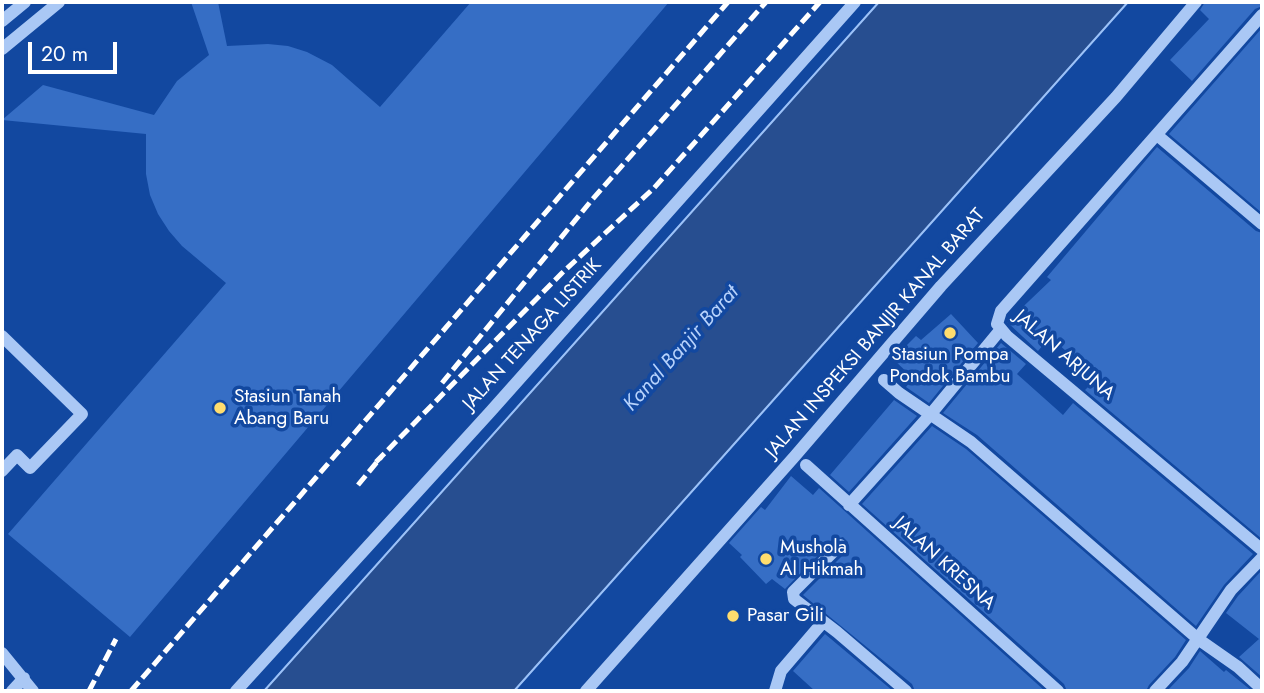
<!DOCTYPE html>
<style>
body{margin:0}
#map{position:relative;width:1264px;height:693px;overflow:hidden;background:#1248a0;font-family:Jost,sans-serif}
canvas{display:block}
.frame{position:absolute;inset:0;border:4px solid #fff;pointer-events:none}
.scale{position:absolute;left:28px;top:42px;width:89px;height:32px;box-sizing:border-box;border:4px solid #fff;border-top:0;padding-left:9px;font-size:21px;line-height:24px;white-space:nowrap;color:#fff;-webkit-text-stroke:5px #1248a0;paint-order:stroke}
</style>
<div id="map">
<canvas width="1264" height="693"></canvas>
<div class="frame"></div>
<div class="scale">20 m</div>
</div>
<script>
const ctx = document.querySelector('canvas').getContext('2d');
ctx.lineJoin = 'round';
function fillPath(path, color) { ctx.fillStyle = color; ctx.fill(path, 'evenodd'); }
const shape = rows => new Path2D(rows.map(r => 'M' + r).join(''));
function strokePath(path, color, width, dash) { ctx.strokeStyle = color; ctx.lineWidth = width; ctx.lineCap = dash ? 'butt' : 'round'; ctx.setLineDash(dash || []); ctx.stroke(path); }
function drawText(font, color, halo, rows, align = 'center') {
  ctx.font = font + ' Jost,sans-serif'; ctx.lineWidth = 7; ctx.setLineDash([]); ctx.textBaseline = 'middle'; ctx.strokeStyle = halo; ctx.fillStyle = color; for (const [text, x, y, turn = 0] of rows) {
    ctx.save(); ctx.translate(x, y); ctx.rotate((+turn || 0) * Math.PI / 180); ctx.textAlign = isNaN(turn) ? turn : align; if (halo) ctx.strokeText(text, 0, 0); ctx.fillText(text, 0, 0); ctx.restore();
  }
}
const water = shape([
 [879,2,1128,2,514,691,264,691,879,2]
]);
fillPath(water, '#274e90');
strokePath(water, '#9cc2f8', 2);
fillPath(shape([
 [191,2,218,2,227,46,268,44,288,46,307,52,332,65,380,107,471,2,669,2,130,637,8,534,226,283,182,246,169,231,158,214,150,195,146,174,146,134,2,120,43,85,154,115,177,81,209,55],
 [1205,2,1262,2,1262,6,1255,9,1192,81,1170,60,1209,19,1200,10],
 [1262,28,1262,213,1169,134],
 [1157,147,1256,231,1262,233,1262,539,1085,390,1097,378,1050,337,1038,351,1007,322,1051,280,1047,277],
 [951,314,978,343,929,403,906,387,913,378,893,359,916,336,921,340],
 [1001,343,1026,364,1017,374,1063,415,1073,403,1253,554,1224,585,1196,626,977,435,943,413],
 [894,400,917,416,849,492,830,475],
 [932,426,966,449,1186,640,1175,657,1149,685,1146,691,1067,691,1064,684,862,504],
 [791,476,813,495,819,488,1045,691,915,691,912,684,803,595,847,551,848,542,843,537,834,539,785,589,772,579,766,584,740,557,742,555,729,543,761,507,765,510],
 [1262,570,1262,677,1239,657,1259,639,1226,613,1238,596],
 [825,634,831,639,893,691,815,691,793,671],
 [1200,651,1224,672,1226,670,1252,691,1167,691,1189,668]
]), '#366ec5');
strokePath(shape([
 [1262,15,1001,311,997,324,1007,336,1262,550],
 [2,21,25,2],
 [2,49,59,2],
 [1157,135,1262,224],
 [2,336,82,414,30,468,17,455,2,471],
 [884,380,899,393,971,442,1198,639,1238,667,1262,689],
 [806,465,1058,691],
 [849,505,930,415,1001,329],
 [840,545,793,592,794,599,837,632,906,691],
 [2,653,33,691],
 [12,691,24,678],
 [236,691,491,411,855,2],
 [586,691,795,456,941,286,1116,97,1196,2],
 [775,691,781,671,823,622],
 [1155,691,1182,662,1231,590,1262,558]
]), '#aac8f5', 12);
strokePath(shape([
 [442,383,591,201,766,2],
 [376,462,562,273,654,188,820,2],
 [358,485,382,456],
 [89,691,116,639],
 [131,691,728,2]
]), '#fff', 5, [12, 5]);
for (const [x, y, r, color] of [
 [950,333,7,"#ffdd6e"],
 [220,408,7,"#ffdd6e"],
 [766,559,7,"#ffdd6e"],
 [733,616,7,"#ffdd6e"]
]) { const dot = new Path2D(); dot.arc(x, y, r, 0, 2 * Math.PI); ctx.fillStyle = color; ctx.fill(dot); strokePath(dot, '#1248a0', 2.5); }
drawText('19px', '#fff', '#1248a0', [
 ["JALAN INSPEKSI BANJIR KANAL BARAT",876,334,-49],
 ["JALAN TENAGA LISTRIK",533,335,-48],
 ["JALAN ARJUNA",1064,356,41],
 ["JALAN KRESNA",944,564,42]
]);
drawText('19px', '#fff', '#1248a0', [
 ["Stasiun Pompa",950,355,"center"],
 ["Pondok Bambu",950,377,"center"],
 ["Stasiun Tanah",234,397],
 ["Abang Baru",234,419],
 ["Mushola",780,548],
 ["Al Hikmah",780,570],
 ["Pasar Gili",747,616]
], 'left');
drawText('italic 21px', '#b7d2fb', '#1248a0', [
 ["Kanal Banjir Barat",682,349,-48]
]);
</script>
